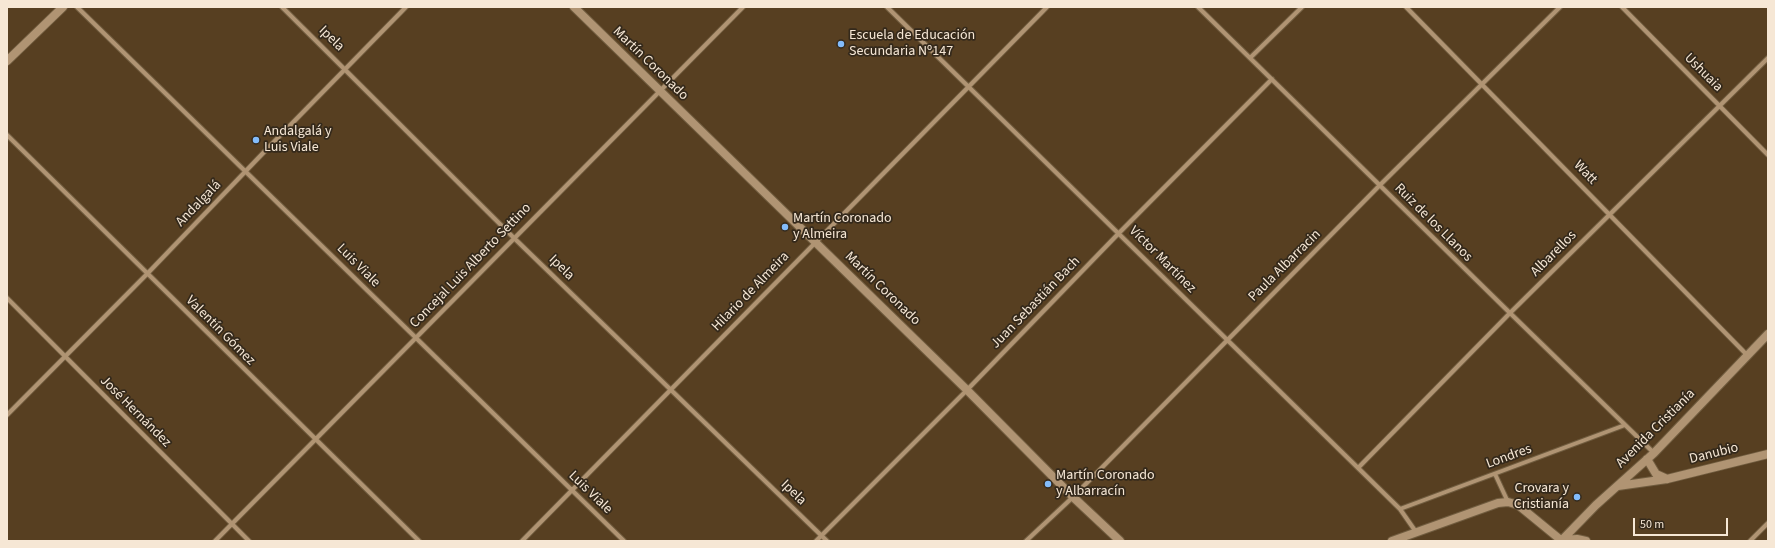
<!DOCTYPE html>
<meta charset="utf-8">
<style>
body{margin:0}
#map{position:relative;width:1775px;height:548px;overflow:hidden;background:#573f21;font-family:"Source Sans 3",sans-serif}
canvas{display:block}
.frame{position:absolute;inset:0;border:8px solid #f6e7d5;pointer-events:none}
.scale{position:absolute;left:1633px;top:518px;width:95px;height:18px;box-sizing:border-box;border:2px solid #f6e7d5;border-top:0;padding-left:5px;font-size:12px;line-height:14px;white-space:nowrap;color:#f6e7d5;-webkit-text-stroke:3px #34291b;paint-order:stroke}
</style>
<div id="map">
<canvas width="1775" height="548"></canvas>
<div class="frame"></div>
<div class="scale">50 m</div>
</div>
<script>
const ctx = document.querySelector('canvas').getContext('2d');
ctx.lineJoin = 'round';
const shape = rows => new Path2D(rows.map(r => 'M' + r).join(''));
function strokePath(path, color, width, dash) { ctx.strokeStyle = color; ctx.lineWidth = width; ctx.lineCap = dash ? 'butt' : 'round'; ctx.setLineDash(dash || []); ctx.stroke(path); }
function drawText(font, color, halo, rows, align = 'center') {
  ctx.font = font + ' "Source Sans 3",sans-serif'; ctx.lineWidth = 3.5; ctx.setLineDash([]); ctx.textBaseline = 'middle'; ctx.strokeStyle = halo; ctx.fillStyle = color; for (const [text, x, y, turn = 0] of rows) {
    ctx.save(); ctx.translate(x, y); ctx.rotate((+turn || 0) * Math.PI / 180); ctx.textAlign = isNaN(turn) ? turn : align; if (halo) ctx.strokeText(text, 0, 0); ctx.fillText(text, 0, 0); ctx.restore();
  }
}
const street = shape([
 [77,7,624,541],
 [282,7,514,238,827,541],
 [887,7,1400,509,1416,532],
 [1198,7,1510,313,1654,453],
 [1406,7,1747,355],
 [1622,7,1768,155],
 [1250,58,1302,7],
 [7,135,419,541],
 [7,298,249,541],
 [7,415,147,274,266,150,406,7],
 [1358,468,1510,313,1768,58],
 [1495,474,1508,502],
 [1400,509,1625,425],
 [215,541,743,7],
 [522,541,1047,7],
 [816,541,967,390,1119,233,1272,79],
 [1026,541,1073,497,1380,185,1560,7],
 [1750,541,1768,523]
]);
const secondary = shape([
 [574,7,967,390,1073,497,1120,541],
 [7,61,63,7],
 [1647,459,1656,474,1667,479],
 [1618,486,1667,479,1768,454],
 [1561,540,1577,539,1586,541],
 [1392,541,1498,503,1508,502,1518,505,1562,541],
 [1561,541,1596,505,1654,453,1768,334]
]);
strokePath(street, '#705c3f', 6);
strokePath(secondary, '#705c3f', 10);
strokePath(street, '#b09473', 4);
strokePath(secondary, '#b09473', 8);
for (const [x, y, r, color] of [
 [841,44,4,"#83bcfb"],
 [256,140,4,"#83bcfb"],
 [785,227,4,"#83bcfb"],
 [1048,484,4,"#83bcfb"],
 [1577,497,4,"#83bcfb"]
]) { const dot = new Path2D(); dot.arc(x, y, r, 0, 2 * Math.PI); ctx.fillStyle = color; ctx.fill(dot); strokePath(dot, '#34291b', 1.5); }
drawText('14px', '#f6e7d5', '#34291b', [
 ["Escuela de Educación",849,36],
 ["Secundaria Nº147",849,52],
 ["Andalgalá y",264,132],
 ["Luis Viale",264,148],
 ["Martín Coronado",793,219],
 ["y Almeira",793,235],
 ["Martín Coronado",1056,476],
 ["y Albarracín",1056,492],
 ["Crovara y",1569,489,"right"],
 ["Cristianía",1569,505,"right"]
], 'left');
drawText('14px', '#f6e7d5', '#34291b', [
 ["Ipela",331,39,44],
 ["Martín Coronado",650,64,44],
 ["Ushuaia",1703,73,45],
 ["Watt",1585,173,46],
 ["Andalgalá",199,204,-46],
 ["Ruiz de los Llanos",1433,223,45],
 ["Albarellos",1554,254,-45],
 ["Víctor Martínez",1162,260,45],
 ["Luis Viale",358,266,45],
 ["Concejal Luis Alberto Settino",471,266,-46],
 ["Paula Albarracin",1285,266,-45],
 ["Ipela",561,268,44],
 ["Martín Coronado",882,289,44],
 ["Hilario de Almeira",751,292,-46],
 ["Juan Sebastián Bach",1036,303,-46],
 ["Valentín Gómez",220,331,45],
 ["José Hernández",135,412,45],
 ["Avenida Cristianía",1656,429,-45],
 ["Danubio",1714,454,-14],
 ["Londres",1509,457,-20],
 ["Luis Viale",590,493,44],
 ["Ipela",793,493,44]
]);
</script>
